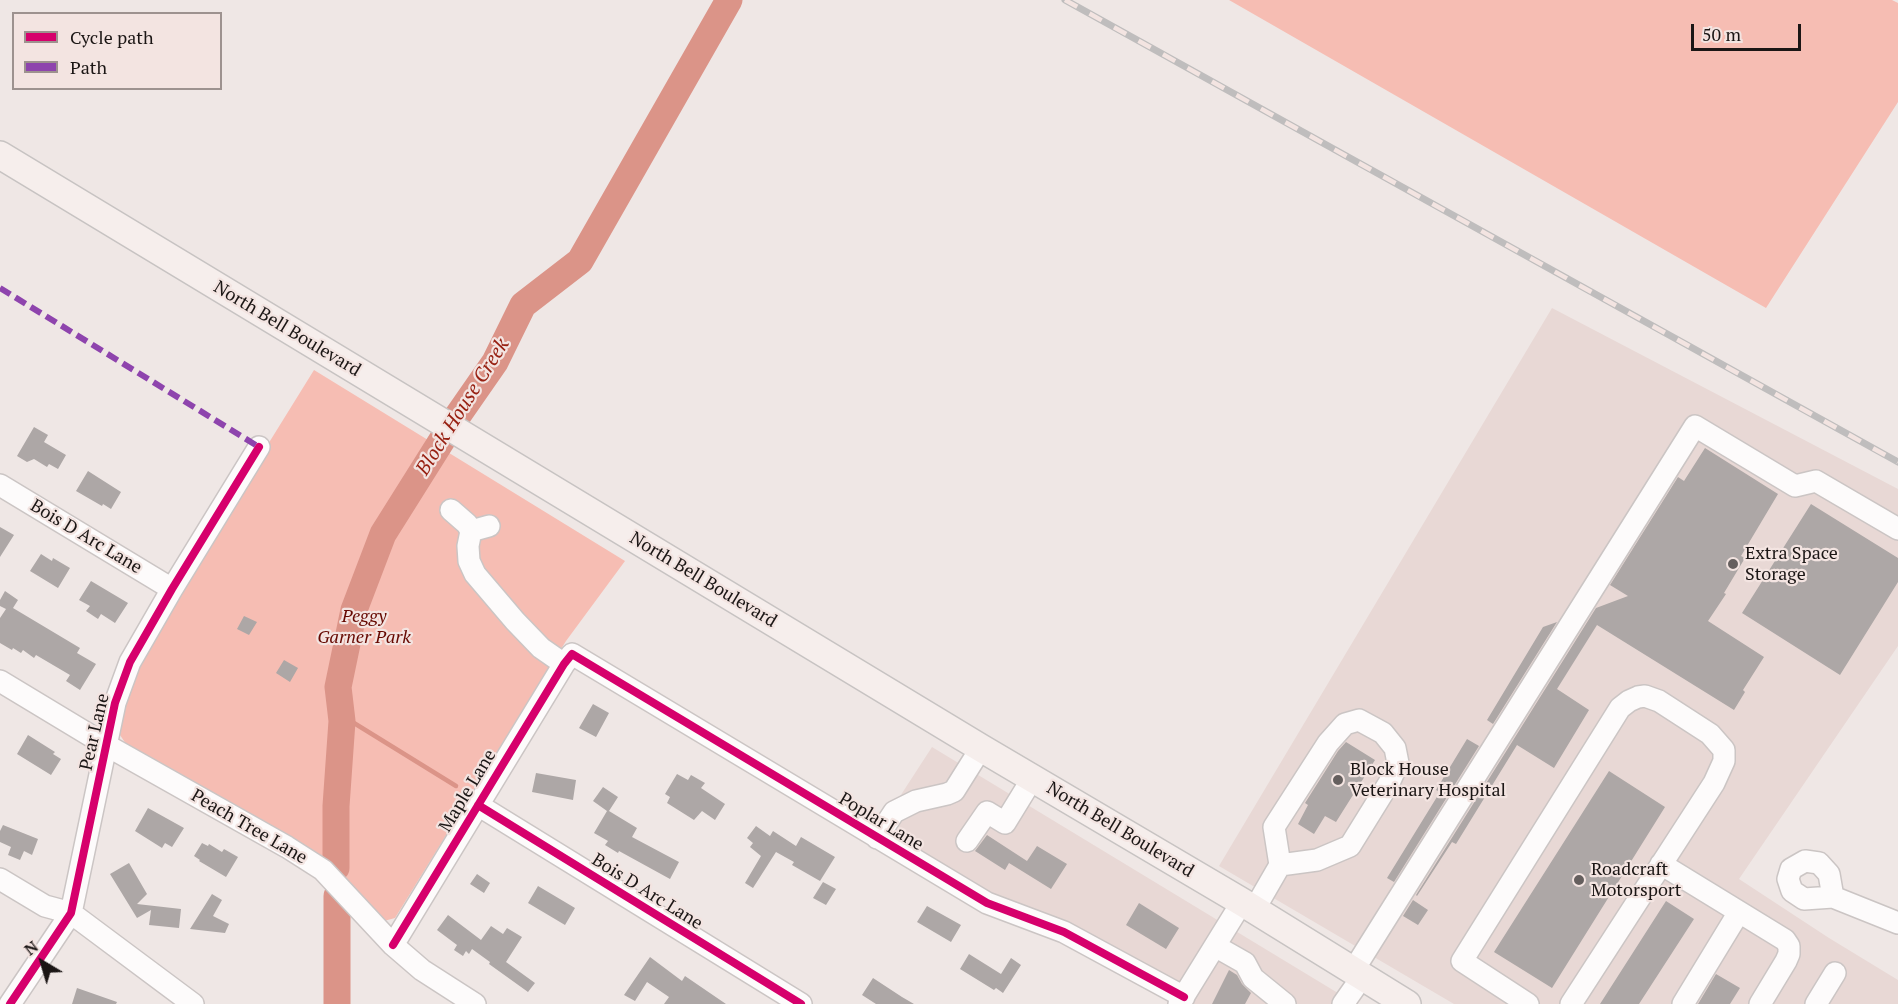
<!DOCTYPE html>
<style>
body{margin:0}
#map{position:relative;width:1898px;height:1004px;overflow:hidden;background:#efe7e5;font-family:"PT Serif",serif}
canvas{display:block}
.legend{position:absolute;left:12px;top:12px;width:210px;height:78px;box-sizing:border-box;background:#f3e4e1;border:2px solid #9d928f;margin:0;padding:8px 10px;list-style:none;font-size:18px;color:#1b1615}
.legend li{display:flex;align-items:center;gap:12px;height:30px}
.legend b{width:30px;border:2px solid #9d928f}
.north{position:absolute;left:12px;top:932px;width:60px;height:60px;-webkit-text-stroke:4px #f3e4e1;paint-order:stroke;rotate:322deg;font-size:16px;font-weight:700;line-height:24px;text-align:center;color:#1b1615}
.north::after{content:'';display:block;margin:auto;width:21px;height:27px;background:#1b1615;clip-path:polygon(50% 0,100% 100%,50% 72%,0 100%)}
.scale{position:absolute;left:1691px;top:24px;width:110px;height:27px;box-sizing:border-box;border:3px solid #1b1615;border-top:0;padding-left:8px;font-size:18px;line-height:21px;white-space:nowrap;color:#1b1615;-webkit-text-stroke:4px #f3e4e1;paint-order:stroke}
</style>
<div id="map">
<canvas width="1898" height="1004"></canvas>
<ul class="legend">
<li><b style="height:8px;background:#d6006c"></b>Cycle path</li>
<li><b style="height:8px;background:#8e44ad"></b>Path</li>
</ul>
<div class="north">N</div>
<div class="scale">50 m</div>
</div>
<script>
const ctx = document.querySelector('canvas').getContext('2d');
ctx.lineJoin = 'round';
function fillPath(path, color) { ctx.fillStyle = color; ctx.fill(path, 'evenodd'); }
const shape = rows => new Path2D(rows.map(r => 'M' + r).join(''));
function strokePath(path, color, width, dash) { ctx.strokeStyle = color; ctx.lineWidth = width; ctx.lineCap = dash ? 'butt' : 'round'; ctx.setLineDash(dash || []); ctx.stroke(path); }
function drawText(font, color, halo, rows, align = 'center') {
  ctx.font = font + ' "PT Serif",serif'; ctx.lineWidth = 4.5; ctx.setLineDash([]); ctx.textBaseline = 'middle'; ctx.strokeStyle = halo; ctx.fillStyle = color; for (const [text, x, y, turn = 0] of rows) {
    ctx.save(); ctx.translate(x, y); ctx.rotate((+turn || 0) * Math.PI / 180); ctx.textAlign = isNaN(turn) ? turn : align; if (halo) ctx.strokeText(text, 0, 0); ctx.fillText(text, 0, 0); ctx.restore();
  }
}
fillPath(shape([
 [1552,308,1898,489,1898,646,1739,879,1829,938,1898,980,1898,1004,1454,1004,1219,866],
 [932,747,1356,1004,1184,1004,871,841]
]), '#e8d8d5');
fillPath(shape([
 [1229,0,1892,0,1898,3,1898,102,1766,308],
 [314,370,625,561,566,641,395,918,384,921,128,747,118,732,130,685,177,591]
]), '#f6bdb3');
strokePath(shape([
 [341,715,456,786]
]), '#db9488', 4.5);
strokePath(shape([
 [336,868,336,806,342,721,338,687,354,610,383,534,454,421,495,362,523,305,580,261,729,0],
 [337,896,337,1004]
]), '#db9488', 27);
fillPath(shape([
 [34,427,48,435,44,442,66,455,58,469,49,464,47,467,34,459,27,462,17,456],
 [1705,448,1778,494,1741,556,1745,558,1724,593,1726,594,1708,621,1764,657,1743,690,1745,692,1734,710,1597,625,1557,689,1589,710,1554,768,1517,745,1456,844,1452,842,1417,896,1416,895,1596,608,1628,596,1610,585,1678,477,1684,481],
 [88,471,121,492,111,509,103,504,102,506,76,491],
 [1811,504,1898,558,1898,582,1840,675,1742,613],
 [0,527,14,535,0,557],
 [41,554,52,561,53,558,70,568,58,588,30,571],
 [91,581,128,603,115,623,101,614,98,619,86,611,90,606,79,600],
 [5,591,18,600,13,608,80,648,77,653,96,664,80,690,66,681,70,675,36,655,34,658,23,650,21,653,13,648,12,650,0,643,0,618,6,609,0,606,0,600],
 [244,616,257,622,249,635,237,629],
 [1557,622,1493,724,1487,720,1543,627],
 [284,660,298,668,290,682,276,673],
 [593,704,609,713,596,737,579,728],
 [28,735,55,752,53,754,61,759,51,775,17,754],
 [1467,739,1479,746,1394,882,1387,878,1440,792,1436,790],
 [1346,742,1375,760,1336,822,1325,816,1314,834,1298,824,1308,805,1305,803,1338,751],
 [1609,771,1665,807,1552,988,1494,952],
 [536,773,576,780,573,800,532,792],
 [677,774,688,780,691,775,705,783,701,788,725,804,715,820,702,811,694,820,667,803,670,797,665,794],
 [603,787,618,797,609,811,637,828,632,837,679,862,670,879,619,851,618,853,605,845,608,841,594,833,607,811,593,801],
 [148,808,184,828,172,847,165,843,162,848,135,831],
 [3,825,38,839,32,855,24,851,20,860,8,855,11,847,0,842,0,831],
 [756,826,770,836,773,831,796,846,801,837,835,857,820,881,792,865,794,862,776,852,753,888,745,883,761,856,750,847,753,843,747,838],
 [987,835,1027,861,1037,846,1067,864,1051,889,1009,863,1005,870,975,851],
 [202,843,208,846,209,844,222,852,224,849,238,857,226,877,199,861,200,860,194,856],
 [129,863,147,894,137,904,181,909,179,928,149,925,151,910,137,918,110,874],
 [477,874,490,883,484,893,470,884],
 [823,882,836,889,826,905,813,898],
 [538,886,575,908,565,925,528,903],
 [212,894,222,900,213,916,229,924,225,933,190,929],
 [1413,900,1428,910,1418,925,1403,916],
 [1666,901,1694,919,1639,1004,1600,1004],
 [1139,903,1179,928,1166,949,1126,925],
 [927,906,961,925,951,942,917,922],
 [448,915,481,940,491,926,503,934,507,928,522,937,506,962,535,983,528,992,489,964,490,962,472,949,469,954,466,951,463,956,454,950,457,945,437,930],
 [969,954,1001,974,1011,958,1021,965,1003,993,996,988,994,990,960,969],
 [650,957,682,981,685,976,726,1004,664,1004,669,997,647,982,635,1001,624,995],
 [1229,970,1237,975,1242,984,1251,993,1245,1004,1212,1004],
 [1716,974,1740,988,1730,1004,1698,1004],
 [873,978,902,997,914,1004,876,1004,862,995],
 [77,988,117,1002,116,1004,72,1004]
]), '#ada7a6');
const minor = shape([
 [0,485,172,589],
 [451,510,467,524,471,531,468,546,469,561,475,574,515,621,541,648,564,664],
 [471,531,489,526],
 [0,681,106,745,287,847,323,870,393,945,422,970,475,1004],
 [478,805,801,1004],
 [877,838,894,812,916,801,947,794,954,791,981,748],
 [967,841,987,812,1005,823,1032,779],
 [1661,864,1785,940,1789,946,1789,954,1786,961,1760,1004],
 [0,879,45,906,71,913,193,1004],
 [1833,897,1829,874,1819,863,1805,861,1791,869,1788,879,1792,891,1804,899,1833,897,1898,923],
 [1254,910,1280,865,1317,860,1350,846,1389,783,1398,763,1395,748,1383,733,1359,720,1345,724,1328,743,1274,827,1280,865],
 [393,945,564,664,572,654,987,903,1064,932,1184,997],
 [1215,946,1245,963,1253,978,1285,1004],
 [1353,971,1695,426,1795,486,1816,481,1898,529],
 [10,1004,71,913,115,703,130,662,172,589,259,447],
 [1179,1004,1242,902],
 [1343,1004,1362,977],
 [1528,1004,1462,961,1620,708,1629,701,1638,697,1645,696,1659,701,1710,734,1724,750,1724,761,1714,783,1571,1004],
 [1683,1004,1739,912],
 [1816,1004,1835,973]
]);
const major = shape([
 [0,155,981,748,1242,902,1407,1004]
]);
strokePath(minor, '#cbc5c4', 24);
strokePath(major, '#c7c3c2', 30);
strokePath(minor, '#fdfbfb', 21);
strokePath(major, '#f6eeec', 27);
const rail = shape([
 [1065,0,1898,462]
]);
strokePath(rail, '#bfbdbd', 7);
strokePath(rail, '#f3e4e1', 4.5, [14]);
strokePath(shape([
 [0,288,259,447]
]), '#8e44ad', 6, [12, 6]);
strokePath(shape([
 [478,805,801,1004],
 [393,945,564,664,572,654,987,903,1064,932,1184,997],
 [10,1004,71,913,115,703,130,662,172,589,259,447]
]), '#d6006c', 8);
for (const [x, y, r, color] of [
 [1733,564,6,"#655f5e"],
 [1338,780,6,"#655f5e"],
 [1579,880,6,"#655f5e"]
]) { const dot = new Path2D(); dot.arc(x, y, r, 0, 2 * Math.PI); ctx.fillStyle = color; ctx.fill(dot); strokePath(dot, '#f3e4e1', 2); }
drawText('18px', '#1b1615', '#f3e4e1', [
 ["North Bell Boulevard",287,329,31],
 ["Bois D Arc Lane",86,537,31],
 ["North Bell Boulevard",703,580,31],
 ["Pear Lane",95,732,-77],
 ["Maple Lane",468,791,-59],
 ["Poplar Lane",881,822,31],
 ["Peach Tree Lane",249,827,30],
 ["North Bell Boulevard",1120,830,31],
 ["Bois D Arc Lane",647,892,32]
]);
drawText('18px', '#1b1615', '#f3e4e1', [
 ["Extra Space",1745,554],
 ["Storage",1745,575],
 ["Block House",1350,770],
 ["Veterinary Hospital",1350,791],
 ["Roadcraft",1591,870],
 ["Motorsport",1591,891]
], 'left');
drawText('italic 18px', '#660801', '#f3e4e1', [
 ["Peggy",364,617],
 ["Garner Park",364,638]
]);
drawText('italic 20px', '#972012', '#f3e4e1', [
 ["Block House Creek",463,407,-58]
]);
</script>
